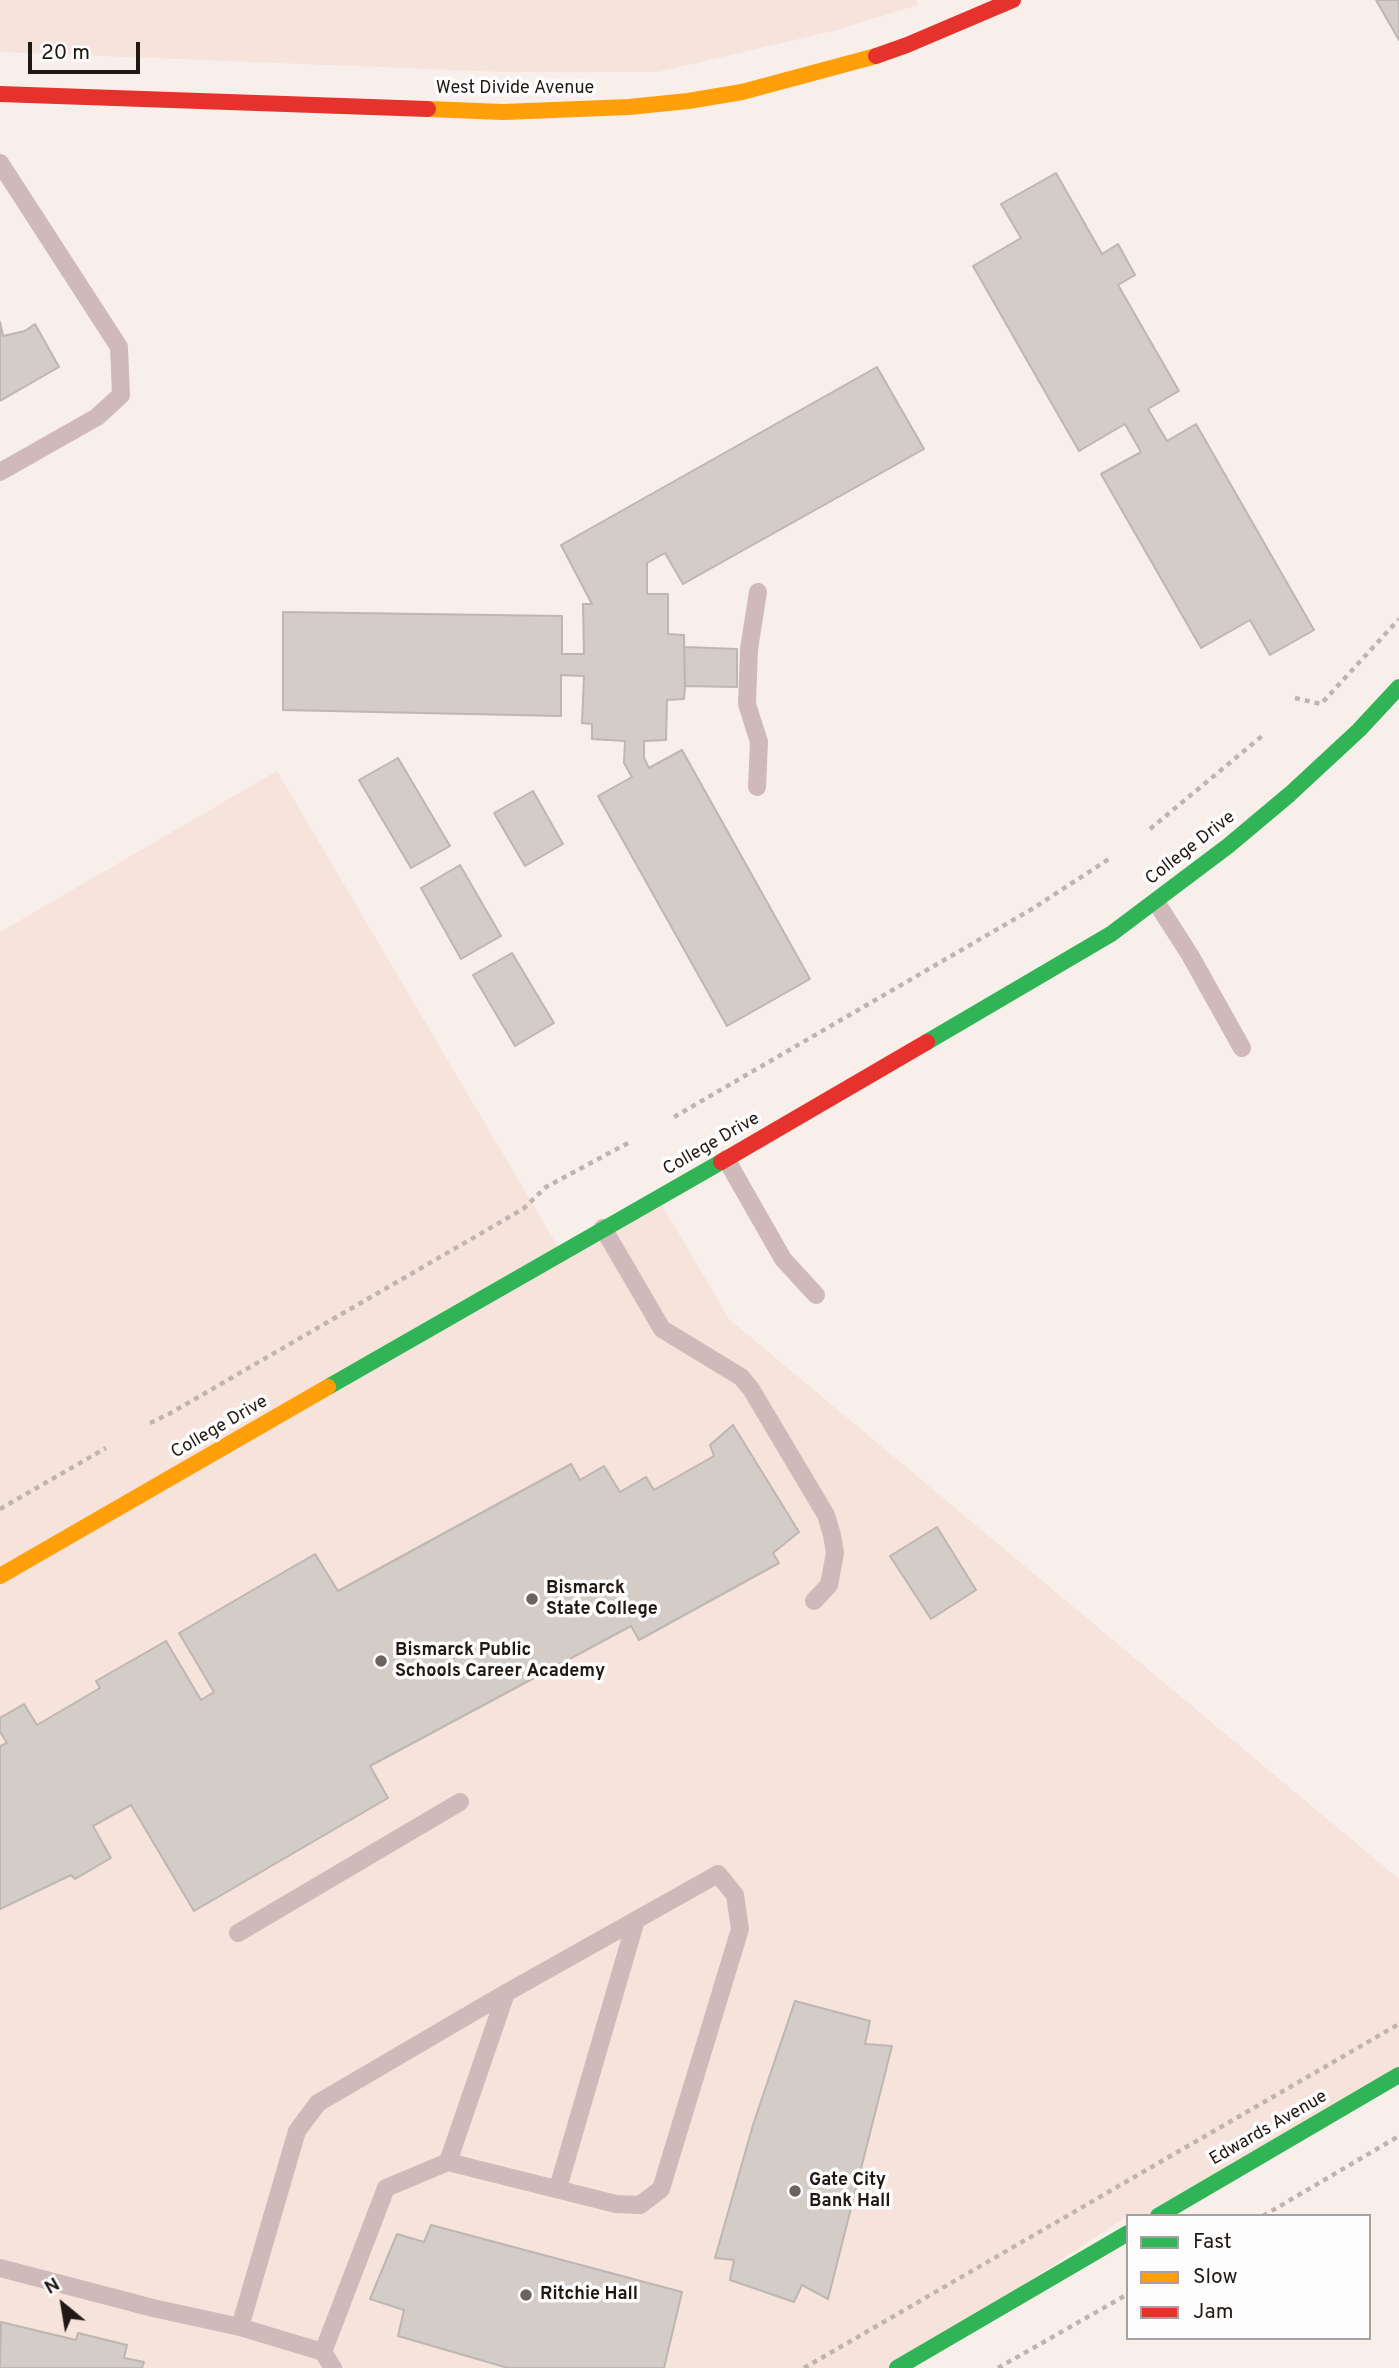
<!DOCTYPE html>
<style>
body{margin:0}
#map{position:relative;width:1399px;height:2368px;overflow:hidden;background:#f8efeb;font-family:Overpass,sans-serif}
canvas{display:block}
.legend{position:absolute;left:1126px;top:2214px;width:245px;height:126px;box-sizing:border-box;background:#fdfdfd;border:2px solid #a5a1a0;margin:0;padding:9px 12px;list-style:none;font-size:21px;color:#211814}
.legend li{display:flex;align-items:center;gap:14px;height:35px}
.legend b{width:35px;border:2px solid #a5a1a0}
.north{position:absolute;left:28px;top:2270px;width:70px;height:70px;-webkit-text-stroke:5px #fdfdfd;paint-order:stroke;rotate:330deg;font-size:19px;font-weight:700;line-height:28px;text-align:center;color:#211814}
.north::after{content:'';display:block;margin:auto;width:24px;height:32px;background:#211814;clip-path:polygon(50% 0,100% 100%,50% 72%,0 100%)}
.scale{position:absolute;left:28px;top:42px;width:112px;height:32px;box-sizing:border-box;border:4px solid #211814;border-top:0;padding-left:9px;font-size:21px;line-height:24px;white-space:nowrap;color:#211814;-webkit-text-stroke:5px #fdfdfd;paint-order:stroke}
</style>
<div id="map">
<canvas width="1399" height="2368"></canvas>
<ul class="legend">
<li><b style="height:9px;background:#30b455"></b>Fast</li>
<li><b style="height:9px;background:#ff9f0a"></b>Slow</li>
<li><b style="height:9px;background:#e5322d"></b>Jam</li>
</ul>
<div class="north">N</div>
<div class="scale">20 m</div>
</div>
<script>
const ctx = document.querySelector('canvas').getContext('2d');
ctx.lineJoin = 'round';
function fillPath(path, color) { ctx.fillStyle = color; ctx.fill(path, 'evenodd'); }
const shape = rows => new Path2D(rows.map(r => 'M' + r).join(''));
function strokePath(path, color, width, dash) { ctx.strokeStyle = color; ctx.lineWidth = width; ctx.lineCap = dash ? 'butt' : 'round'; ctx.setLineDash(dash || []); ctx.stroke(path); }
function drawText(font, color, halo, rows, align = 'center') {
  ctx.font = font + ' Overpass,sans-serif'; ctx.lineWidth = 7; ctx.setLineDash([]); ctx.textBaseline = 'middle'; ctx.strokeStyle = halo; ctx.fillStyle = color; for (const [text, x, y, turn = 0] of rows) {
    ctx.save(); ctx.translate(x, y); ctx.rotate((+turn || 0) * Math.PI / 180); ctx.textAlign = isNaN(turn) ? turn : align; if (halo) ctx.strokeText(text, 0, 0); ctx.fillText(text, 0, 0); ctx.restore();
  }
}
fillPath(shape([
 [0,0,916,0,918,5,833,31,658,72,504,72,0,52],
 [277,771,561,1252,658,1198,729,1319,1399,1879,1399,2075,1158,2216,1128,2216,897,2368,0,2368,0,932]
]), '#f6e3db');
const building = shape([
 [1376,0,1399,0,1399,40,1376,0],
 [1056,173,1102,254,1118,244,1135,275,1118,285,1179,391,1148,409,1167,441,1196,424,1314,630,1270,655,1250,620,1201,648,1101,474,1141,452,1125,424,1079,451,973,266,1021,238,1001,204,1056,173],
 [0,322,3,336,25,331,35,324,59,367,0,401,0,322],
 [877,367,924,449,683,584,665,553,647,563,647,594,668,594,668,634,684,635,685,686,684,699,667,700,666,740,644,741,644,758,649,768,682,750,810,979,727,1026,598,796,632,777,624,763,625,741,592,739,592,724,582,723,584,676,561,675,561,716,283,710,283,612,562,616,562,654,584,654,583,604,592,604,561,545,877,367],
 [684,647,737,649,737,687,685,686,684,647],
 [398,758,450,846,411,868,359,780,398,758],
 [533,791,563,844,525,866,494,813,533,791],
 [460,865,501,936,461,959,421,888,460,865],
 [512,953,554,1023,515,1046,473,975,512,953],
 [733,1425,799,1532,773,1553,779,1563,639,1640,631,1626,370,1766,388,1798,194,1911,131,1805,93,1826,111,1858,75,1879,71,1875,0,1909,0,1746,7,1743,0,1732,0,1718,24,1704,37,1725,100,1688,96,1681,166,1641,201,1700,214,1692,179,1633,315,1554,338,1591,571,1464,580,1480,604,1466,620,1492,646,1477,654,1490,714,1456,710,1445,733,1425],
 [937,1527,976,1590,931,1619,890,1556,937,1527],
 [795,2001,870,2021,865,2044,892,2046,828,2299,802,2285,794,2302,730,2280,734,2260,715,2258,753,2125,795,2001],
 [431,2225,682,2292,664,2368,508,2368,398,2336,404,2310,370,2299,397,2234,424,2242,431,2225],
 [1,2322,76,2340,78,2333,127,2345,124,2358,144,2362,142,2368,0,2368,1,2322]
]);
fillPath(building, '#d4ccc7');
strokePath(building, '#beb6b1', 2);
strokePath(shape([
 [1295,698,1321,704,1399,619],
 [1150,829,1262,736],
 [674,1117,1032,909,1109,859],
 [150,1423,169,1414,523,1209,546,1187,630,1142],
 [0,1509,106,1448],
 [1263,2216,1399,2136],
 [804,2368,1399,2024],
 [998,2368,1128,2294]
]), '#c1b3b0', 4.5, [5, 5]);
strokePath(shape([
 [0,163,119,347,121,395,97,417,0,472],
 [757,787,759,742,747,704,749,649,758,592],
 [1156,902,1190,955,1242,1048],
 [726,1159,783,1259,816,1295],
 [603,1228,662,1329,741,1377,751,1389,826,1515,832,1535,835,1553,829,1585,814,1601],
 [238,1933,460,1802],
 [558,2188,636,1920],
 [0,2268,153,2308,240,2327,323,2352,333,2368],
 [240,2327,297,2131,318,2103,506,1993],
 [323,2352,386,2188,448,2162,616,2204,640,2205,661,2189,740,1929,735,1895,718,1874,506,1993,448,2162]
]), '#cfbab9', 18);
strokePath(shape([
 [927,1042,1111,934,1228,846,1290,794,1359,730,1399,687],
 [328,1387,721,1162],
 [1158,2216,1399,2075],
 [897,2368,1128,2233]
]), '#30b455', 16);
strokePath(shape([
 [428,109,503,112,629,107,688,101,742,92,876,56],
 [0,1576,328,1387]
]), '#ff9f0a', 16);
strokePath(shape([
 [876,56,907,45,1013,0],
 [0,94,428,109],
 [721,1162,927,1042]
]), '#e5322d', 16);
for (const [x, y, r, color] of [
 [532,1599,7,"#6c635f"],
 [381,1661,7,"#6c635f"],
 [795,2191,7,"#6c635f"],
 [526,2295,7,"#6c635f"]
]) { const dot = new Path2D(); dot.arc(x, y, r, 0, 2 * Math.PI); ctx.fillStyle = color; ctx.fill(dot); strokePath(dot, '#fdfdfd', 2.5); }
drawText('18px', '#211814', '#fdfdfd', [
 ["West Divide Avenue",515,89],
 ["College Drive",1191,849,-38],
 ["College Drive",712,1145,-30],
 ["College Drive",220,1428,-30],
 ["Edwards Avenue",1269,2129,-30]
]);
drawText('bold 18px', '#211814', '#fdfdfd', [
 ["Bismarck",546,1589],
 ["State College",546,1610],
 ["Bismarck Public",395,1651],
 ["Schools Career Academy",395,1672],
 ["Gate City",809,2181],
 ["Bank Hall",809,2202],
 ["Ritchie Hall",540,2295]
], 'left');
</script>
